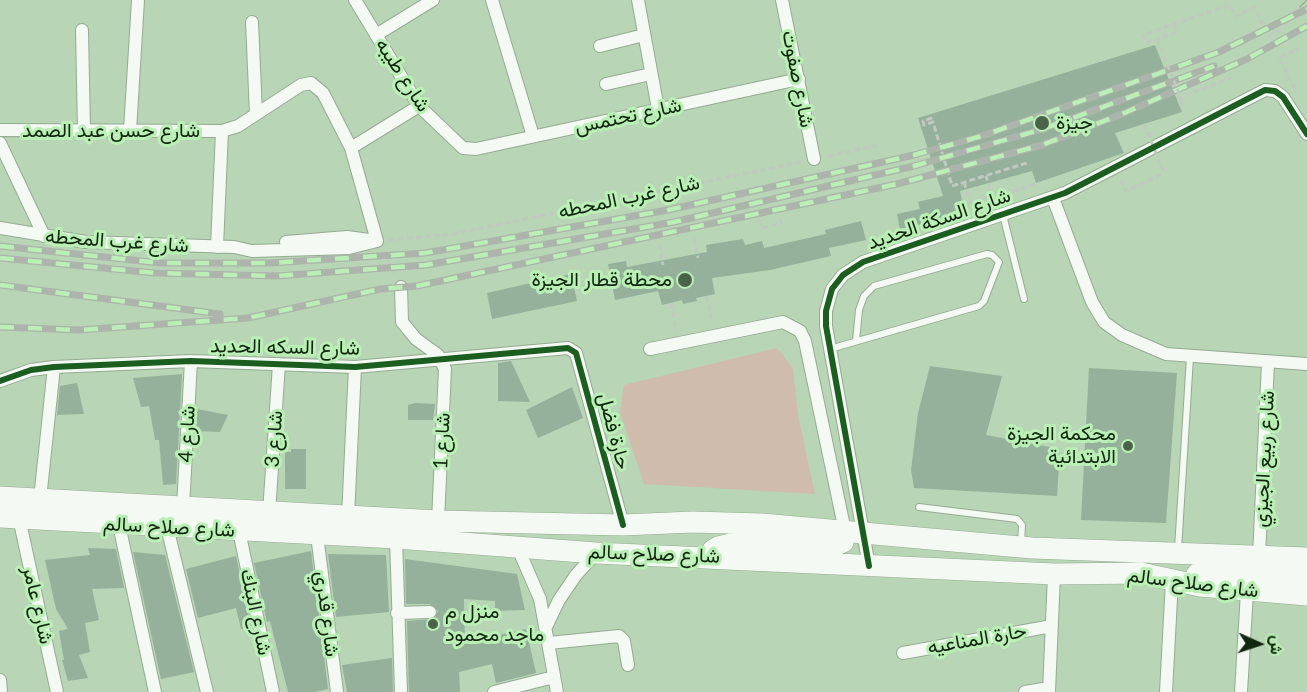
<!DOCTYPE html>
<meta charset="utf-8">
<style>
body{margin:0}
#map{position:relative;width:1307px;height:692px;overflow:hidden;background:#b8d5b5;font-family:Lato,Vazirmatn,sans-serif}
canvas{display:block}
.north{position:absolute;left:1229px;top:614px;width:60px;height:60px;-webkit-text-stroke:4px #baefb5;paint-order:stroke;rotate:93deg;font-size:16px;font-weight:700;line-height:24px;text-align:center;color:#11250f}
.north::after{content:'';display:block;margin:auto;width:21px;height:27px;background:#11250f;clip-path:polygon(50% 0,100% 100%,50% 72%,0 100%)}
</style>
<div id="map">
<canvas width="1307" height="692"></canvas>
<div class="north">ش</div>
</div>
<script>
const ctx = document.querySelector('canvas').getContext('2d');
ctx.lineJoin = 'round';
function fillPath(path, color) { ctx.fillStyle = color; ctx.fill(path, 'evenodd'); }
const shape = rows => new Path2D(rows.map(r => 'M' + r).join(''));
function strokePath(path, color, width, dash) { ctx.strokeStyle = color; ctx.lineWidth = width; ctx.lineCap = dash ? 'butt' : 'round'; ctx.setLineDash(dash || []); ctx.stroke(path); }
function drawText(font, color, halo, rows, align = 'center') {
  ctx.font = font + ' Lato,Vazirmatn,sans-serif'; ctx.lineWidth = 6; ctx.setLineDash([]); ctx.textBaseline = 'middle'; ctx.strokeStyle = halo; ctx.fillStyle = color; for (const [text, x, y, turn = 0] of rows) {
    ctx.save(); ctx.translate(x, y); ctx.rotate((+turn || 0) * Math.PI / 180); ctx.textAlign = isNaN(turn) ? turn : align; if (halo) ctx.strokeText(text, 0, 0); ctx.fillText(text, 0, 0); ctx.restore();
  }
}
fillPath(shape([
 [777,348,793,368,798,415,815,494,644,484,620,412,624,385]
]), '#cfbcac');
fillPath(shape([
 [1155,45,1182,112,1115,133,1124,153,1036,183,1032,171,960,191,965,214,900,229,897,214,920,209,918,202,943,196,918,118],
 [861,221,866,240,829,248,831,256,770,270,712,278,715,294,696,298,697,301,683,304,682,300,662,305,658,291,615,300,608,264,626,261,627,267,707,252,706,245,743,239,745,245,762,241,764,248,826,234,825,230],
 [571,274,577,301,492,319,487,293],
 [511,361,530,402,498,401,498,363],
 [930,366,1002,376,986,435,1060,449,1057,496,914,488,911,470,918,413],
 [1089,368,1177,373,1166,523,1081,520],
 [182,374,176,484,163,485,159,440,155,440,149,406,141,407,133,378],
 [77,383,84,414,57,415,60,386],
 [572,387,583,418,538,438,526,410],
 [415,403,435,404,433,420,408,420,408,405],
 [197,409,228,415,220,432,195,431],
 [291,449,306,449,306,489,285,489,285,452,291,452],
 [88,548,116,549,124,588,92,589,99,620,85,623,90,652,79,655,88,678,68,681,62,660,64,660,59,631,68,629,56,609,45,560,90,555],
 [311,551,328,689,315,692,288,692,270,621,267,622,254,563],
 [133,552,165,555,194,672,161,679],
 [328,554,386,555,389,612,336,617],
 [236,556,251,626,241,629,236,608,198,618,186,569],
 [405,559,517,574,525,610,495,611,495,601,464,599,465,643,526,629,536,673,496,683,492,664,459,672,460,692,409,692,407,621,434,619,438,611,430,604,406,604],
 [392,658,393,692,347,692,342,665]
]), '#95b19c');
strokePath(shape([
 [1306,0,1307,1]
]), '#97b294', 20, [20, 10]);
const service = shape([
 [1003,215,1024,299],
 [830,349,979,306,984,301,999,262,992,255,987,254,874,286,864,296,859,310,856,341],
 [919,507,1017,519,1022,525,1021,544],
 [1178,549,1190,357]
]);
const minor = shape([
 [355,0,419,106,463,148,476,149,799,79],
 [492,0,533,136],
 [638,0,658,109],
 [782,0,814,159],
 [252,22,256,114],
 [82,30,84,131],
 [376,35,433,0],
 [600,46,644,35],
 [606,84,651,74],
 [0,130,222,131,238,126,301,85,311,83,323,93,351,148,377,241],
 [130,131,138,0],
 [0,143,44,236],
 [351,148,419,106],
 [1053,198,1092,302,1104,322,1122,335,1166,354,1307,364],
 [0,228,86,242,234,247,252,251,349,248,377,241],
 [286,242,347,237,376,241],
 [217,247,222,131],
 [401,287,402,322,416,339,438,355,445,369,438,521],
 [650,349,783,322,800,331,805,341,845,531],
 [0,381,31,370,54,367,191,361,355,367,568,348,576,353,623,525],
 [40,499,54,367],
 [183,507,191,361],
 [269,513,279,364],
 [348,517,355,367],
 [19,518,57,692],
 [119,525,155,692],
 [167,527,207,692],
 [239,531,273,692],
 [317,535,337,692],
 [396,538,401,692],
 [517,546,540,599,557,692],
 [1259,556,1268,362],
 [869,566,826,326,826,311,832,289,843,275,863,262,1065,193,1265,90,1275,91,1283,97,1307,134],
 [397,613,430,612],
 [546,627,559,600,576,575,596,553],
 [549,643,619,636,624,641,628,665],
 [903,653,1052,626],
 [0,680,1,692],
 [494,692,554,677],
 [1025,692,1049,688],
 [1049,692,1054,574],
 [1166,692,1172,580],
 [1241,692,1247,592]
]);
const trunk = shape([
 [0,497,438,521,623,525,693,522,762,524,1032,548,1307,558],
 [0,517,396,538,596,553,1054,574,1141,573,1200,586,1307,595],
 [713,550,718,547,735,543,832,547,843,542,845,531],
 [1197,574,1307,579]
]);
strokePath(service, '#95ab92', 8);
strokePath(minor, '#95ab92', 14);
strokePath(trunk, '#95ab92', 22);
strokePath(shape([
 [1174,24,1177,32,1146,43,1143,35,1174,24,1230,5,1236,16,1254,7,1269,36,1287,26],
 [1295,89,1279,58,1298,49],
 [1177,99,1232,77],
 [1179,105,1183,103],
 [932,118,923,121,924,125,933,122,952,186,1027,163],
 [828,156,879,145],
 [1121,180,1126,191,1164,173],
 [964,182,970,202,990,195,993,204],
 [1009,197,1008,193,1035,184],
 [975,210,974,204,993,199,986,176],
 [727,214,724,202,753,194],
 [759,220,762,228,781,223,780,219],
 [694,238,698,258],
 [389,240,453,234,801,162],
 [659,244,663,265],
 [383,252,396,276],
 [706,296,712,323],
 [671,303,676,331]
]), '#c1cac0', 3, [6, 3]);
strokePath(service, '#f4f9f4', 6);
strokePath(minor, '#f4f9f4', 12);
strokePath(trunk, '#f4f9f4', 21);
const rail = shape([
 [0,246,160,263,270,263,425,253,668,210,914,155,982,136,1219,52,1307,9],
 [0,258,155,273,277,276,426,265,674,222,914,166,1043,129,1214,66],
 [0,285,220,314],
 [0,327,79,330,248,318,380,289,417,286,897,184,1042,145,1122,114,1247,59,1307,26]
]);
strokePath(rail, '#acb4ac', 7);
strokePath(rail, '#baefb5', 4.5, [14]);
strokePath(shape([
 [1157,39,1183,103],
 [1144,124,1164,173]
]), '#c1cac0', 3, [6, 3]);
strokePath(shape([
 [0,381,31,370,54,367,191,361,355,367,568,348,576,353,623,525],
 [869,566,826,326,826,311,832,289,843,275,863,262,1065,193,1265,90,1275,91,1283,97,1307,134]
]), '#1b5e20', 6);
for (const [x, y, r, color] of [
 [1042,123,8,"#4b6349"],
 [685,280,8,"#4b6349"],
 [1128,446,6,"#4b6349"],
 [433,624,6,"#4b6349"]
]) { const dot = new Path2D(); dot.arc(x, y, r, 0, 2 * Math.PI); ctx.fillStyle = color; ctx.fill(dot); strokePath(dot, '#baefb5', 2); }
drawText('20px', '#11250f', '#baefb5', [
 ["شارع طيبه",403,75,57],
 ["شارع صفوت",798,79,79],
 ["شارع تحتمس",628,116,-12],
 ["شارع حسن عبد الصمد",111,131],
 ["شارع غرب المحطه",629,197,-12],
 ["شارع السكة الحديد",939,219,-19],
 ["شارع غرب المحطه",117,241,4],
 ["شارع السكه الحديد",285,347,1],
 ["حارة فضل",614,431,75],
 ["شارع 4",187,434,-87],
 ["شارع 3",274,439,-86],
 ["شارع 1",442,441,-87],
 ["شارع ربيع الجيزي",1264,459,-87],
 ["شارع صلاح سالم",169,527,3],
 ["شارع صلاح سالم",654,554,2],
 ["شارع صلاح سالم",1193,583,7],
 ["شارع عامر",38,605,77],
 ["شارع البنك",256,612,78],
 ["شارع قدري",327,614,83],
 ["حارة المناعيه",977,639,-10]
]);
drawText('20px', '#11250f', '#baefb5', [
 ["جيزة",1056,123],
 ["محطة قطار الجيزة",672,280,"right"],
 ["محكمة الجيزة",1116,434,"right"],
 ["الابتدائية",1116,457,"right"],
 ["منزل م",445,612],
 ["ماجد محمود",445,635]
], 'left');
</script>
